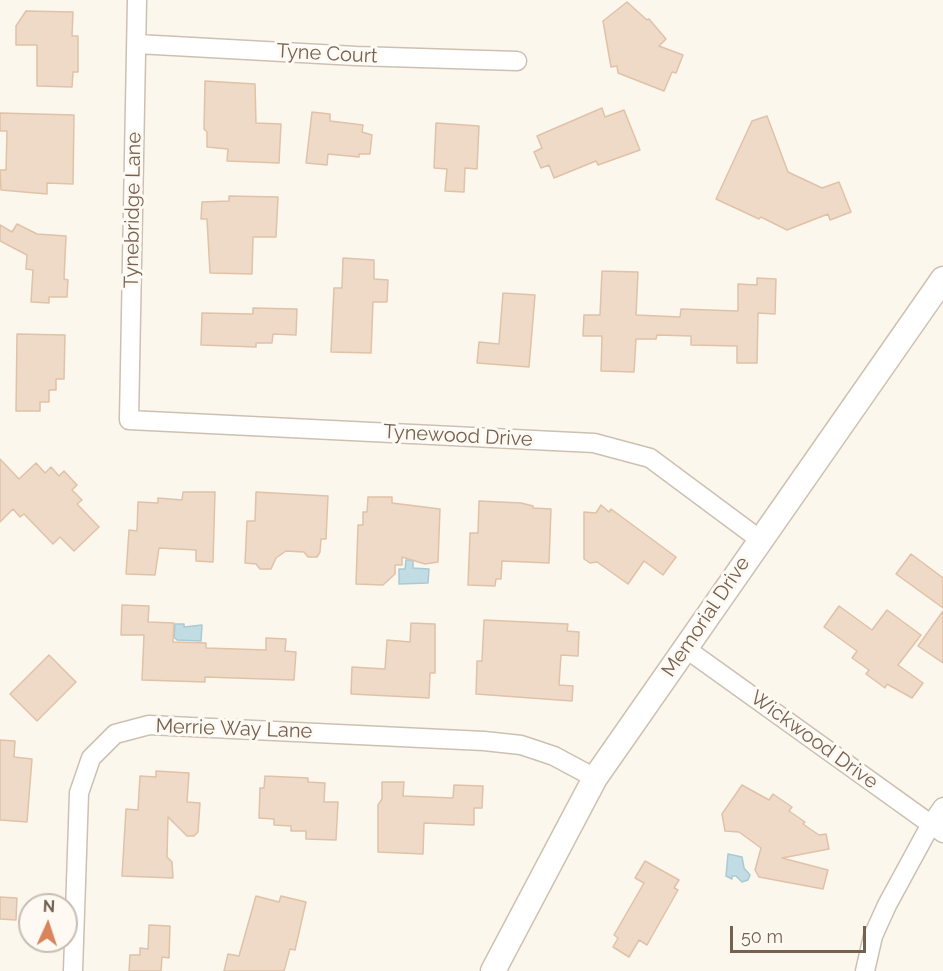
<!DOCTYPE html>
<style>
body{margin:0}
#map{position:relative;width:943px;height:971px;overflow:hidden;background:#fbf7ec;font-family:Raleway,sans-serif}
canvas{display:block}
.north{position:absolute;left:18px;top:893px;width:60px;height:60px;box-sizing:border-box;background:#fefaf3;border:2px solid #c7bdb2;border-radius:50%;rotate:3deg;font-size:16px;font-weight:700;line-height:24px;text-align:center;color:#756150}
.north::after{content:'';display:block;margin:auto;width:21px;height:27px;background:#d9845d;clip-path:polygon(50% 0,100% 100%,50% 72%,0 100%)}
.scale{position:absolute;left:730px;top:926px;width:136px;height:27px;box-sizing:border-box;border:3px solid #756150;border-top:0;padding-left:8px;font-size:18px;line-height:21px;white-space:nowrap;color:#756150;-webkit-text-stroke:4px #fefaf3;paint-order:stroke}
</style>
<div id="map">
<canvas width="943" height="971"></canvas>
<div class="north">N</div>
<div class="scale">50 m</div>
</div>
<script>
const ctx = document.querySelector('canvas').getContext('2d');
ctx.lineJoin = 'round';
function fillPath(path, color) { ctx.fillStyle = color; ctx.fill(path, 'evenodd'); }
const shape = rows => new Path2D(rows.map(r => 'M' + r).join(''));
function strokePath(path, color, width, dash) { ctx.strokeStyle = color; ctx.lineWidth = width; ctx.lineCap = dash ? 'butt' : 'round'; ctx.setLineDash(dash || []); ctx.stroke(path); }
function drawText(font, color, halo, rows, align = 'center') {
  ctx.font = font + ' Raleway,sans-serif'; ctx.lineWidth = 6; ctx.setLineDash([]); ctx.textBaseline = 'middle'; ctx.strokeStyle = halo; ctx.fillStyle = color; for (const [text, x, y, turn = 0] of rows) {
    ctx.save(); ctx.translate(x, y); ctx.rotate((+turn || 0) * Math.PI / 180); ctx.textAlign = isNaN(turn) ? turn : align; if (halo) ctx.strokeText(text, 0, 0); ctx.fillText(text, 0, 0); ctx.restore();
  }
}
const water = shape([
 [406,560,413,560,413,568,429,569,428,583,399,584,399,569,405,569,406,560],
 [175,624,184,624,184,627,202,625,201,641,177,640,174,637,175,624],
 [728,854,742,857,744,868,750,875,748,880,742,882,736,876,732,876,732,879,726,876,728,854]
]);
fillPath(water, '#c2dce4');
strokePath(water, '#a9cad5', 1.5);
const building = shape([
 [627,2,647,20,649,19,666,39,659,46,683,55,676,73,672,72,664,91,618,73,617,66,611,67,603,21,627,2],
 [26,11,73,12,72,36,78,36,78,72,73,72,72,87,37,86,37,45,16,45,16,26,26,11],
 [205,81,255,84,256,123,281,124,279,163,227,161,228,149,207,147,207,132,204,129,205,81],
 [602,108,605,117,624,110,640,150,598,165,596,161,554,178,549,165,541,168,534,152,542,148,537,136,602,108],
 [312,112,330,114,330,121,363,125,362,132,372,135,370,154,359,154,359,157,328,154,327,165,306,163,312,112],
 [0,113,74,115,73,184,47,183,47,194,1,190,0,170,6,170,7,131,0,131,0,113],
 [767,116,788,172,822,188,839,182,851,212,830,220,828,214,787,230,761,217,759,219,716,199,752,121,767,116],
 [436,123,479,126,477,169,465,168,464,192,445,191,447,169,434,168,436,123],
 [229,196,278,197,276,237,253,237,252,274,210,273,207,219,201,219,202,202,229,201,229,196],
 [17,224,37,234,66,236,64,279,68,280,67,297,49,297,49,303,31,302,33,270,26,269,27,255,0,241,0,225,12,232,17,224],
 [343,258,374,260,374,279,388,280,387,302,373,302,371,353,331,352,334,288,342,288,343,258],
 [602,271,638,272,636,315,680,317,681,309,738,311,738,284,757,285,757,278,776,279,775,314,758,313,757,363,737,363,737,346,691,345,691,336,657,335,656,339,636,339,634,372,601,371,602,336,583,336,584,315,600,315,602,271],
 [503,293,535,295,529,367,477,363,479,342,499,344,503,293],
 [253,308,297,309,296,335,273,334,272,343,256,343,256,347,201,345,202,313,253,314,253,308],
 [17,334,65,335,64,379,56,379,56,390,49,390,49,402,40,402,40,411,16,411,17,334],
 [0,459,19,479,36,463,45,473,51,467,59,476,64,471,77,485,72,490,82,500,77,504,99,527,74,551,60,537,53,544,24,514,20,517,13,509,0,522,0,459],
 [183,492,215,492,213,562,196,561,196,550,159,548,155,575,126,574,129,530,137,531,138,502,158,503,158,498,182,500,183,492],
 [256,492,328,496,326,539,321,539,320,552,317,557,308,557,304,552,286,551,276,558,271,569,260,569,256,564,245,563,247,521,255,521,256,492],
 [368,497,392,497,392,503,440,509,438,562,425,564,402,557,402,565,395,565,395,574,383,585,356,584,358,525,363,525,363,512,367,512,368,497],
 [479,501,521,503,533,506,533,508,551,509,549,563,502,561,501,579,496,579,495,586,468,585,470,533,478,533,479,501],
 [601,505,609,512,611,509,676,557,663,575,644,561,628,584,597,562,590,563,584,559,584,512,596,513,601,505],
 [911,554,943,578,943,608,896,574,911,554],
 [122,605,149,606,148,622,174,623,173,642,206,643,206,648,266,650,266,638,286,639,285,651,296,652,294,680,205,677,205,682,142,680,144,635,121,635,122,605],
 [839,606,872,630,887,610,921,635,898,665,923,683,912,698,887,684,885,688,866,674,869,670,852,658,857,651,824,627,839,606],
 [943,611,943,663,918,646,943,611],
 [484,620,568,624,567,631,579,632,578,656,561,655,559,685,573,686,572,701,476,694,477,661,482,661,484,620],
 [411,623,435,624,435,673,430,673,429,698,351,694,352,667,385,669,387,640,410,642,411,623],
 [49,655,76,682,37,721,10,694,49,655],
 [0,740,15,741,14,757,32,759,27,822,0,820,0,740],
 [156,771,189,773,187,802,200,803,198,832,194,836,187,836,168,817,167,857,172,862,173,878,122,876,126,809,138,810,140,776,156,777,156,771],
 [265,776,308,778,308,782,325,783,324,802,338,802,336,840,306,839,306,831,291,831,291,826,274,825,274,819,259,818,260,788,264,788,265,776],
 [382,782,404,782,403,796,453,798,454,785,483,786,482,808,474,808,474,825,424,823,423,854,378,852,378,805,382,799,382,782],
 [742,785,769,800,773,794,792,807,789,811,805,822,803,824,819,835,826,834,829,849,782,858,828,870,823,889,759,877,755,870,761,848,739,832,725,831,722,814,742,785],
 [645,861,679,880,674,888,678,890,647,945,639,940,629,957,613,947,618,938,614,935,644,883,635,878,645,861],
 [256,896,279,902,281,896,306,902,295,950,290,949,284,971,224,971,228,954,239,956,256,896],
 [0,897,17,898,16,920,0,919,0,897],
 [149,925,170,926,169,958,162,957,161,971,129,971,130,955,140,955,140,948,148,949,149,925]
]);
fillPath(building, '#eedac6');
strokePath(building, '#e0c2a8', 1.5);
const street = shape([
 [137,0,129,420,594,443,650,458,759,539],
 [137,44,356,56,517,61],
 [685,648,943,833],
 [73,971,79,793,91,758,115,734,149,725,484,741,521,745,554,756,595,778],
 [865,971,873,936,887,905,931,824,943,807]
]);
const secondary = shape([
 [493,971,595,778,943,279]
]);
strokePath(street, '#cdc0b2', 21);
strokePath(secondary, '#cfc1b0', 27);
strokePath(street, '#fff', 18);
strokePath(secondary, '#fff', 24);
drawText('20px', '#756150', '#fefaf3', [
 ["Tyne Court",327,54,3],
 ["Tynebridge Lane",133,210,-89],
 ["Tynewood Drive",458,436,3],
 ["Memorial Drive",706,617,-56],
 ["Merrie Way Lane",234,729,2],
 ["Wickwood Drive",814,740,36]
]);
</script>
